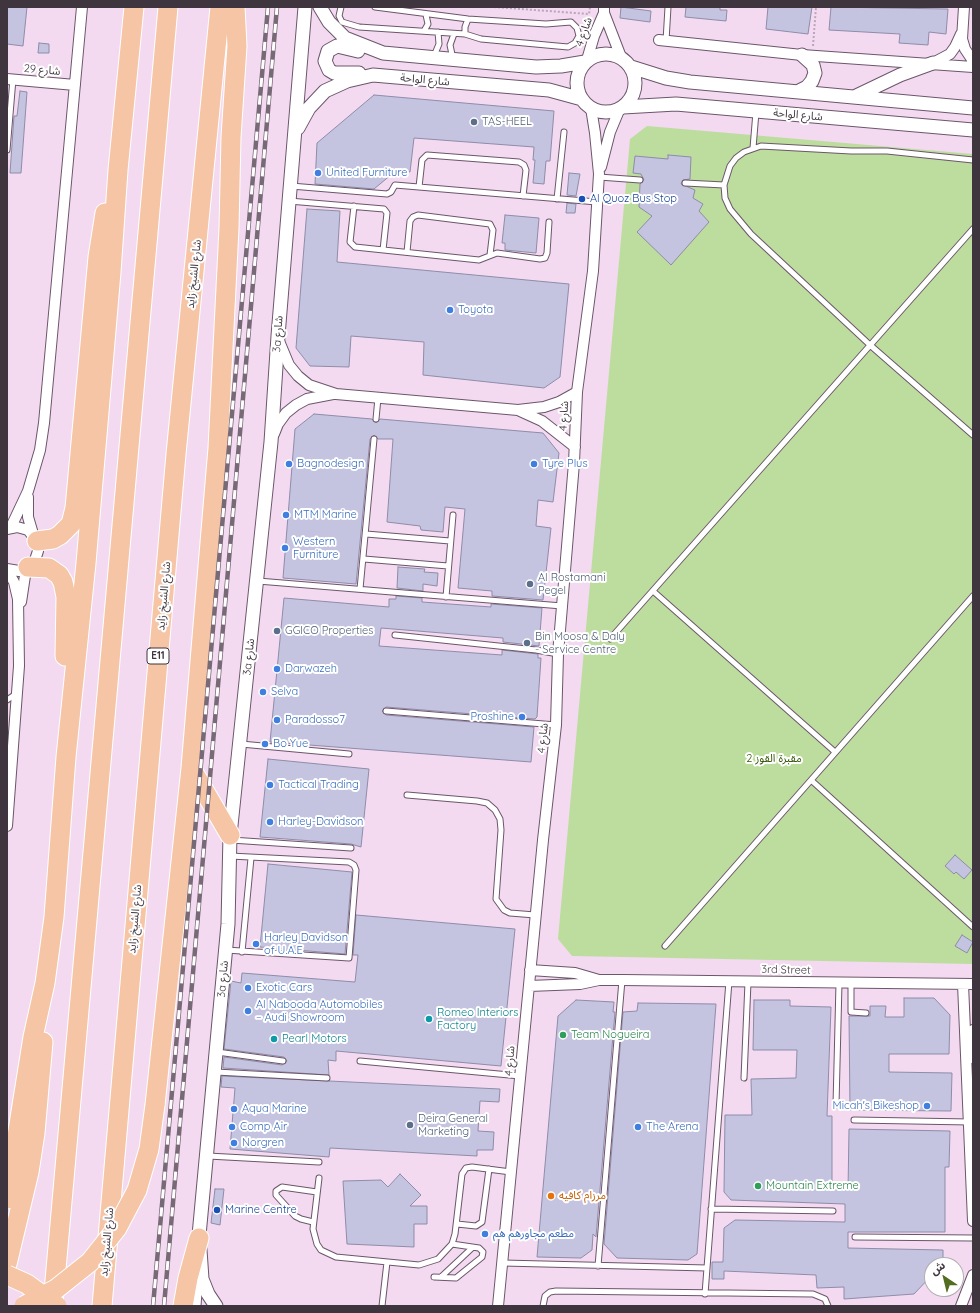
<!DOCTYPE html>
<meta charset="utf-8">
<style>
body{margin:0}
#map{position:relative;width:980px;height:1313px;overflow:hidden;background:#f3daf1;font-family:Quicksand,"Noto Sans Arabic",sans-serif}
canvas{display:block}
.frame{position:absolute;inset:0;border:8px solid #3f353e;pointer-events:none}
.north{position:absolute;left:924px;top:1257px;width:40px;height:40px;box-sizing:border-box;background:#fff;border:1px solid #b2aeb2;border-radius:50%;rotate:325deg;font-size:11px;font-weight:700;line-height:16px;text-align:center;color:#3f353e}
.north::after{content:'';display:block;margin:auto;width:14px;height:18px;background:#536d20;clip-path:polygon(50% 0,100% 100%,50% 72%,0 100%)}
</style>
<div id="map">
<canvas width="980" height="1313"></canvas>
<div class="frame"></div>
<div class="north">ش</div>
</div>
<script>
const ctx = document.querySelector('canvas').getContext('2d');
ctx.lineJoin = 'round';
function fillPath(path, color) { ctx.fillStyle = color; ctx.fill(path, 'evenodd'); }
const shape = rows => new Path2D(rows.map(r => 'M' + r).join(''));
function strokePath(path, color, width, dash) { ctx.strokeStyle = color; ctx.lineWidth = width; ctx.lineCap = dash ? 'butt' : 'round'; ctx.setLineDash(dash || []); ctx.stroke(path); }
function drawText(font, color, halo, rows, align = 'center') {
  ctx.font = font + ' Quicksand,"Noto Sans Arabic",sans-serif'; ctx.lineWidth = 4; ctx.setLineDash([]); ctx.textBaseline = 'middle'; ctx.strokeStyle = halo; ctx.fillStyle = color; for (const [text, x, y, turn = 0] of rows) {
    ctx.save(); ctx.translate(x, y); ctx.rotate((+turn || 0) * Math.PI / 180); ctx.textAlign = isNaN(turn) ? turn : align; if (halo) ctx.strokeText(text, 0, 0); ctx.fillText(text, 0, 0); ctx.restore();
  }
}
fillPath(shape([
 [647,126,973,154,973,964,572,956,558,939,630,139]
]), '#bddd9e');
const building = shape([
 [7,7,27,7,23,46,7,44,7,7],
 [621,7,651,11,650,22,620,18,621,7],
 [686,7,720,7,720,10,727,10,726,21,685,17,686,7],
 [768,7,812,7,808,34,766,29,768,7],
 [831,7,948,9,946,34,929,32,928,45,899,43,900,34,829,30,831,7],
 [39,43,49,44,49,53,38,53,39,43],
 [20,91,27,92,21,173,10,173,14,116,17,116,20,91],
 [374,95,554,111,550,161,546,161,544,184,533,183,535,160,533,160,534,147,414,138,410,172,398,169,374,189,315,184,317,143,374,95],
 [668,155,691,157,690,179,683,180,681,184,695,190,693,198,703,204,699,211,709,222,671,265,637,232,652,216,639,207,640,184,644,180,641,174,633,173,635,156,668,159,668,155],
 [569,173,580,174,576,196,567,195,569,173],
 [567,203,576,204,575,213,566,213,567,203],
 [307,209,340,211,337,262,569,284,560,377,544,388,423,375,424,342,351,336,349,367,310,366,296,348,307,209],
 [505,215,539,218,536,253,505,250,505,243,502,243,505,215],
 [314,414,372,419,376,423,380,419,543,433,559,453,553,502,538,500,536,526,551,528,543,600,492,596,492,591,458,588,465,509,445,507,443,532,421,530,420,526,387,522,393,439,378,439,374,435,370,439,356,584,283,578,295,429,314,414],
 [398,567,425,569,424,572,438,573,437,586,423,584,423,591,397,588,398,567],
 [396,596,422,598,422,602,491,607,491,604,542,608,539,646,503,642,503,638,381,628,379,646,502,655,502,650,538,654,538,658,541,658,537,717,535,719,386,707,382,711,386,715,534,727,531,762,270,742,284,598,389,607,389,599,396,599,396,596],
 [268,759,369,769,361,847,351,844,260,837,268,759],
 [955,855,972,870,964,879,956,872,954,874,945,866,955,855],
 [268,864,352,872,345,954,260,947,268,864],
 [356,915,515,929,501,1066,336,1051,336,1061,328,1060,329,1075,223,1068,224,1057,282,1065,287,1061,284,1057,224,1049,231,981,241,983,242,973,355,982,358,955,353,955,356,915],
 [962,935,973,942,967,953,955,946,962,935],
 [904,998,934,998,950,1015,949,1054,889,1054,889,1072,952,1073,951,1111,850,1110,849,1016,870,1016,870,1006,886,1006,885,1017,904,1017,904,998],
 [576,1000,614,1002,613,1012,615,1012,596,1237,593,1234,592,1250,581,1258,537,1257,558,1016,576,1000],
 [754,1000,790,1000,790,1006,831,1007,827,1116,832,1116,832,1189,848,1190,849,1129,950,1131,949,1167,945,1167,945,1232,848,1232,848,1248,943,1250,943,1265,932,1265,932,1275,914,1294,844,1299,844,1287,817,1288,816,1275,724,1271,724,1279,712,1279,712,1262,723,1262,724,1228,735,1220,845,1222,845,1204,731,1200,724,1192,725,1115,752,1115,751,1079,796,1078,797,1050,753,1050,754,1000],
 [638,1003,716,1004,697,1254,688,1260,617,1258,604,1244,623,1012,637,1011,638,1003],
 [222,1076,500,1089,499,1102,480,1101,478,1131,494,1132,493,1150,477,1150,477,1156,330,1148,329,1157,230,1149,235,1088,221,1087,222,1076],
 [400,1174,421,1195,410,1206,427,1206,427,1224,414,1224,414,1247,347,1244,343,1181,381,1180,388,1187,400,1174],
 [215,1189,224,1189,220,1225,211,1223,215,1189]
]);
fillPath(building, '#c4c3e0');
strokePath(building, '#8e8ca8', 1);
const service = shape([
 [341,7,339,16,342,22,359,27,465,34,481,39,568,47,575,43,579,36,577,28,571,22,546,24,468,19,375,7],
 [424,31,428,24,426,15],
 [465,34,465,27,468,19],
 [666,41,668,7],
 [434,56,439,44,438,32],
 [453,59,450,45,454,34],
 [753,148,756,112],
 [7,150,13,79],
 [973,160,887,151,851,151,761,146,744,152,736,158,730,166,724,185,725,198,730,209,751,234,870,345,973,435],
 [599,177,640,180],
 [685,183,724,185],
 [291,186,387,194,391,192,395,185,597,202],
 [419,187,422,160,427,155,519,162,524,165,526,170,523,196],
 [557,199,564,132],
 [289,201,384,209,387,213,383,250],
 [354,206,350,242,355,247,479,260,497,253,540,259,545,258,547,253,549,222],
 [407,252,410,221,413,217,418,215,490,224,493,230,490,255],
 [376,419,378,398],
 [366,534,450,541],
 [364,559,448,566],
 [258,581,562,606],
 [360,589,374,439],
 [653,591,835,752],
 [446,597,453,515],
 [395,635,536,650,558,654],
 [610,639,973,229],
 [7,700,16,694],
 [386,711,556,725],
 [241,744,349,754],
 [811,780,973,927],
 [407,795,477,801,487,803,495,810,500,819,501,830,496,899,504,910,510,913,535,915],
 [231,840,351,848],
 [665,946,973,596],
 [226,950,349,958,356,870,354,865,349,862,230,856],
 [242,952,251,858],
 [851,983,851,1012,866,1013],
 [217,1052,283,1061],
 [360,1061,520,1076],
 [216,1072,327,1078],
 [744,1078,748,982],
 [836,1105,839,983],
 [854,1120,970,1122],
 [208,1156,319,1162],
 [319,1178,313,1229,317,1244,321,1250,336,1257,419,1265,438,1259,452,1244,455,1234,462,1174,466,1168,472,1167,511,1172],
 [711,1209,833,1211],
 [313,1222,301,1219,295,1216,276,1195,276,1191,282,1187,317,1192],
 [457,1224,476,1226,482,1222,489,1169],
 [855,1237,973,1238],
 [503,1263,707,1268],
 [598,1266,622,980],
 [434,1277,456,1278,482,1257,483,1252,479,1248,452,1244],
 [441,1277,472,1248],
 [705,1294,729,981],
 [382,1306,387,1262],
 [543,1306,545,1296,550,1292,556,1291,813,1294,825,1299,828,1306]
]);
const minor = shape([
 [604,7,604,13,621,57],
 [964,7,962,39,965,49,973,61],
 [659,40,802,55,973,67],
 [587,60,594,36,604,13],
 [933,63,950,54,955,47,961,34],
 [7,79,75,85],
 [601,167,610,132,620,108],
 [279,341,289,365,298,376,309,385,336,394,518,410,544,407,559,402,577,392],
 [520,411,542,421,575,447],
 [274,434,278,424,286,413,296,405,307,399,333,394],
 [28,497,28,517,33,534],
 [11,527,28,491,40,450,44,423,82,7],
 [7,529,17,527,28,530,37,541,38,551,35,560,26,569,19,571,7,569],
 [7,570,14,582,18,599,19,666,7,826],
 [21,602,26,569],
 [530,970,575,973,599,980],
 [963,984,973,1221],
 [529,986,580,984,599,980,622,980,973,984],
 [971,1058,973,1030],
 [498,1306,543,840,556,725,558,654,574,463,577,392,593,271,599,174,595,133,591,108],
 [961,1306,973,1275]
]);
const tertiary = shape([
 [320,7,329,22,345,38,383,53,536,67,561,66,585,62],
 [358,51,337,46,328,51,325,61,329,70,334,73,359,73],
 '577 83a29 29 0 1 1 58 0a29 29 0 1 1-58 0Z',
 [631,67,666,78,690,82,973,108],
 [799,91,807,87,812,81,815,73,813,65,802,55],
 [854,97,900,75,933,63],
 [623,107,676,104,973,130],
 [298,128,309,108,325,91,347,81,373,75,549,90,582,99],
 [198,1246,228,924,230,835,271,442,278,336,305,7],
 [200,1250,202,1279,208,1294,216,1306],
 [194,1306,196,1278]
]);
const motorway = shape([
 [37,541,53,539,60,535,71,524,75,508,98,257,105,213],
 [28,567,49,568,59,575,63,582,66,597,65,656],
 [191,768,230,835],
 [155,1105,191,768,218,448,229,228,231,137,237,46,235,7],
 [7,1199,33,1037,45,983,54,917,66,757,86,563,111,272,118,170,134,7],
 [7,1264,29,1172,35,1133,43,1042],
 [53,1303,168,7],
 [102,1306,176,454,220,7],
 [183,1306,188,1278,199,1238]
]);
strokePath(service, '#6c566a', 7);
strokePath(minor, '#6c566a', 12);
strokePath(tertiary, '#6c566a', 15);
strokePath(motorway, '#fff', 21);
strokePath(shape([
 [494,7,589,14,590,7],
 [813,46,816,7]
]), '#baa6b9', 2, [2, 2]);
strokePath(service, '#fff', 5);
strokePath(minor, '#fff', 10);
strokePath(tertiary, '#fff', 13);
strokePath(motorway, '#f5c5a5', 19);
const rail = shape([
 [153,1306,268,7],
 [164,1306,277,7]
]);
strokePath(rail, '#786976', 4.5);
strokePath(rail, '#fff', 3, [9]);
const motorwayBridge = shape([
 [7,1275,27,1284,57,1306],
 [24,1306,56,1289,90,1262,117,1228,137,1190,149,1149,155,1105]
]);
strokePath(motorwayBridge, '#fff', 21, []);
strokePath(motorwayBridge, '#f5c5a5', 19);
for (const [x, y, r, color] of [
 [474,122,4,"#5c6f8a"],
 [318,173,4,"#3f7fe0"],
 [582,199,4,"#1a4fb4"],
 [450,310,4,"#3f7fe0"],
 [289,464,4,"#3f7fe0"],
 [534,464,4,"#3f7fe0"],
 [286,515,4,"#3f7fe0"],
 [285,548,4,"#3f7fe0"],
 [530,584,4,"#5c6f8a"],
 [277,631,4,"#5c6f8a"],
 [527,643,4,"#5c6f8a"],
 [277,669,4,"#3f7fe0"],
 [263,692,4,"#3f7fe0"],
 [522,717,4,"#3f7fe0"],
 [277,720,4,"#3f7fe0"],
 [265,744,4,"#3f7fe0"],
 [270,785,4,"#3f7fe0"],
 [270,822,4,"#3f7fe0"],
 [256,944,4,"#3f7fe0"],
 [248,988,4,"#3f7fe0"],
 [248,1011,4,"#3f7fe0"],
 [429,1019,4,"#0f9aa8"],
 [563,1035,4,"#2e9e5b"],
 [274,1039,4,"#0f9aa8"],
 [927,1106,4,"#3f7fe0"],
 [234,1109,4,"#3f7fe0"],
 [410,1125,4,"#5c6f8a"],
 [232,1127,4,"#3f7fe0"],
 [638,1127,4,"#3f7fe0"],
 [234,1143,4,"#3f7fe0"],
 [758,1186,4,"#2e9e5b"],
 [551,1196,4,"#e8710a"],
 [217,1210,4,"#1a4fb4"],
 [485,1234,4,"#3f7fe0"]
]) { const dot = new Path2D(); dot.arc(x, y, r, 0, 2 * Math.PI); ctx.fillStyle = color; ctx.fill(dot); strokePath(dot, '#fff', 1.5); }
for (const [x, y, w] of [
 [158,656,22]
]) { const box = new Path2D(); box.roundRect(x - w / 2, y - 8, w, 16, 3); ctx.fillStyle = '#fff'; ctx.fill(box); strokePath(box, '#3f353e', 1); }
drawText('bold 10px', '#3f353e', null, [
 ["E11",158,656]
]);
drawText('11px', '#3f353e', '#fff', [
 ["شارع 4",584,32,-71],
 ["شارع 29",42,70,5],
 ["شارع الواحة",425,80,5],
 ["شارع الواحة",798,115,5],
 ["شارع الشيخ زايد",194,274,-84],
 ["3a شارع",278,334,-86],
 ["شارع 4",564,416,-87],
 ["شارع الشيخ زايد",164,596,-85],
 ["3a شارع",249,657,-84],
 ["شارع 4",543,738,-84],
 ["شارع الشيخ زايد",135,919,-85],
 ["3rd Street",786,970,1],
 ["3a شارع",223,979,-85],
 ["شارع 4",510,1061,-85],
 ["شارع الشيخ زايد",107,1242,-85]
]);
drawText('11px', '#4e5e75', '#fff', [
 ["TAS-HEEL",482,122],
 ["Al Rostamani",538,578],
 ["Pegel",538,591],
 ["GGICO Properties",285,631],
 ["Bin Moosa & Daly",535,637],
 ["- Service Centre",535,650],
 ["Deira General",418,1119],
 ["Marketing",418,1132]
], 'left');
drawText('11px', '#366cbe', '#fff', [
 ["United Furniture",326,173],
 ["Toyota",458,310],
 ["Bagnodesign",297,464],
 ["Tyre Plus",542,464],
 ["MTM Marine",294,515],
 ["Western",293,542],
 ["Furniture",293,555],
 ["Darwazeh",285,669],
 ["Selva",271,692],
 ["Proshine",514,717,"right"],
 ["Paradosso7",285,720],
 ["Bo Yue",273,744],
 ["Tactical Trading",278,785],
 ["Harley-Davidson",278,822],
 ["Harley Davidson",264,938],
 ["of U.A.E",264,951],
 ["Exotic Cars",256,988],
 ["Al Nabooda Automobiles",256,1005],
 ["– Audi Showroom",256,1018],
 ["Micah's Bikeshop",919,1106,"right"],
 ["Aqua Marine",242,1109],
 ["Comp Air",240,1127],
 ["The Arena",646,1127],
 ["Norgren",242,1143],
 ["مطعم مجاورهم هم",493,1234]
], 'left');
drawText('11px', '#164399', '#fff', [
 ["Al Quoz Bus Stop",590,199],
 ["Marine Centre",225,1210]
], 'left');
drawText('11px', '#385708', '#fff', [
 ["مقبرة القوز 2",774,759]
]);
drawText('11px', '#0d838f', '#fff', [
 ["Romeo Interiors",437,1013],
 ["Factory",437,1026],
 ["Pearl Motors",282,1039]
], 'left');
drawText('11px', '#27864d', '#fff', [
 ["Team Nogueira",571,1035],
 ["Mountain Extreme",766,1186]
], 'left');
drawText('11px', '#c56008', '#fff', [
 ["مرزام كافيه",559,1196]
], 'left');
</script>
